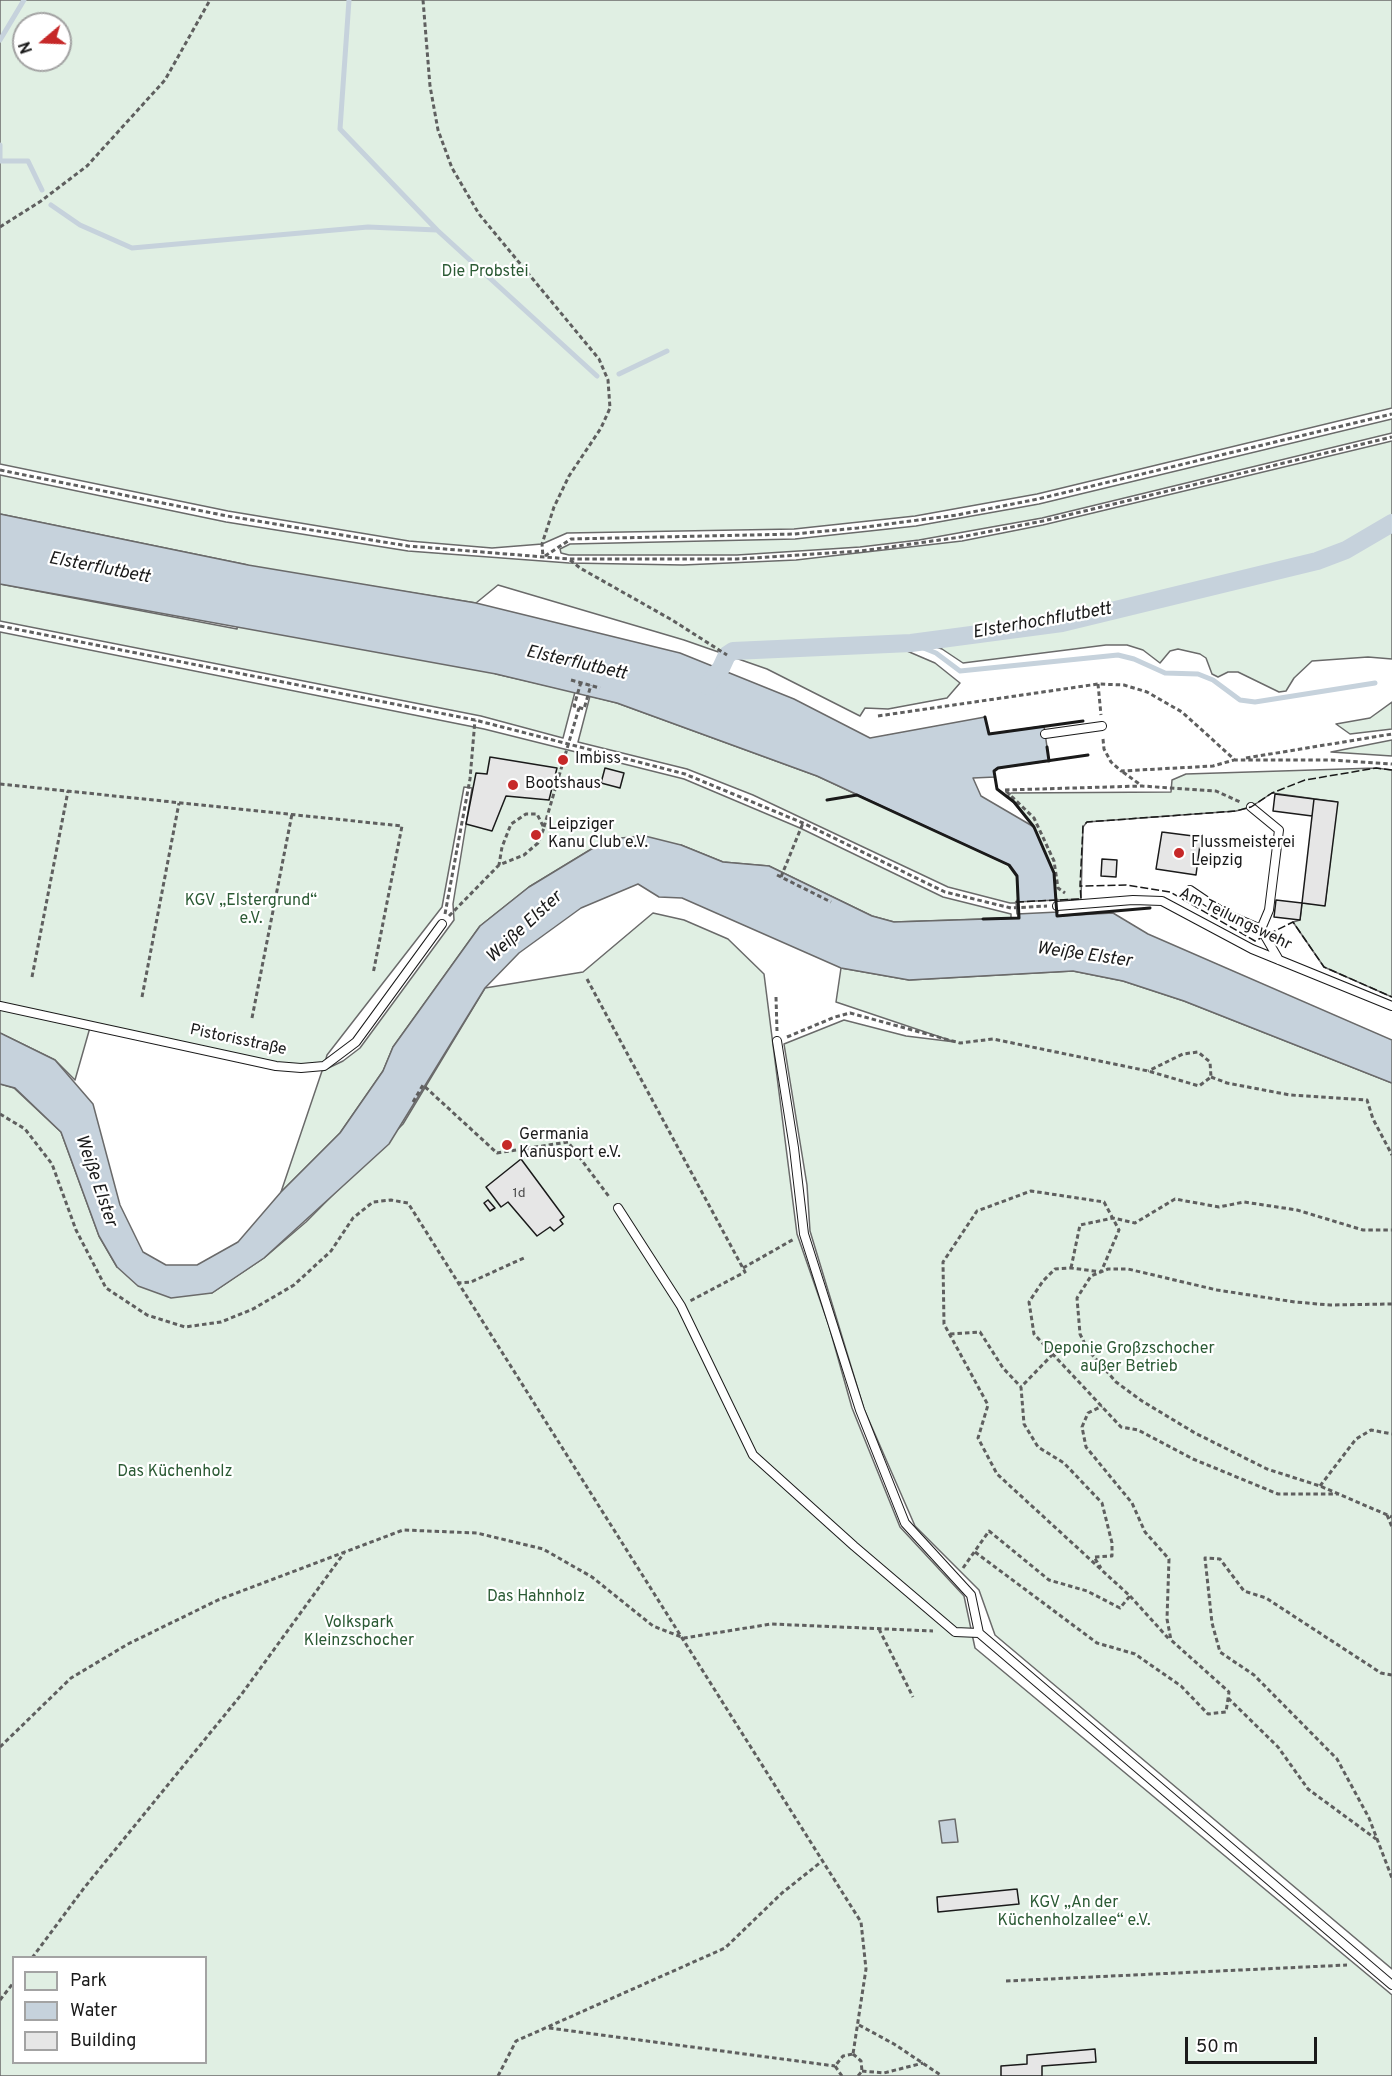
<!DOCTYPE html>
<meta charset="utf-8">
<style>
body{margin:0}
#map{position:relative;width:1392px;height:2076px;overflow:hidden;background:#fff;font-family:Overpass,sans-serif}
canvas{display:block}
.legend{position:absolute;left:12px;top:1956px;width:195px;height:108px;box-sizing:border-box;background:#fff;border:2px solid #a3a3a3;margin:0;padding:8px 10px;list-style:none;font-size:18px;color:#1a1a1a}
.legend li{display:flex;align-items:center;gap:12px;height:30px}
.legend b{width:30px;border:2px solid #a3a3a3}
.north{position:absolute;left:12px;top:12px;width:60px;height:60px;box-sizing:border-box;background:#fff;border:2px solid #a3a3a3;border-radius:50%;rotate:251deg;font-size:16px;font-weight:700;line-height:24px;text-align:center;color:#1a1a1a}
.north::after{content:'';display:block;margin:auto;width:21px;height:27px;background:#c62828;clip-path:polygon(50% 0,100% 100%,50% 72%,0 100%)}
.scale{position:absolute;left:1185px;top:2037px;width:132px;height:27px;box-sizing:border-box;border:3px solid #1a1a1a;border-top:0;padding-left:8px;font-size:18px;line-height:21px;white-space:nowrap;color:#1a1a1a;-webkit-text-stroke:4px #fff;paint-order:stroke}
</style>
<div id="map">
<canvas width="1392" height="2076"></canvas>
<ul class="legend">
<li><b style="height:16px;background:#e0efe3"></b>Park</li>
<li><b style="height:16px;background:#c6d2dc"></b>Water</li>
<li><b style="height:16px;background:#e6e6e6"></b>Building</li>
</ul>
<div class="north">N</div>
<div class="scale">50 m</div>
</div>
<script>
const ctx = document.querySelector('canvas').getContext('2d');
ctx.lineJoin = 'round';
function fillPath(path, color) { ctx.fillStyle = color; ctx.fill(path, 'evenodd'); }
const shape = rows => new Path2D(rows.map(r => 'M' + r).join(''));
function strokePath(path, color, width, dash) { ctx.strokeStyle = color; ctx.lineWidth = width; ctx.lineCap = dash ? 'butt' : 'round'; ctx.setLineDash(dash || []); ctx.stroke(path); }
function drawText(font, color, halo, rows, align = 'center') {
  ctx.font = font + ' Overpass,sans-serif'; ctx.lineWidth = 4.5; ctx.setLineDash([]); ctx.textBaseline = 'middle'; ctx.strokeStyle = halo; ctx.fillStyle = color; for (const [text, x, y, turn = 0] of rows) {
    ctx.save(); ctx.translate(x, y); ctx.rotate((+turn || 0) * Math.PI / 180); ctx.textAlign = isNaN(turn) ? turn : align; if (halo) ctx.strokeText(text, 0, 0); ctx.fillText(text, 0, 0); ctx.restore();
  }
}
const green = shape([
 [0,0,1392,0,1392,408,1037,494,915,516,794,529,567,533,542,544,492,548,409,541,228,511,0,464,0,0],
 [24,24,60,24,60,60,24,60,24,24],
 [1392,419,1392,433,1042,518,919,540,860,547,737,555,569,555,561,553,560,549,570,544,795,539,916,526,1039,504,1392,419],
 [1392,441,1392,659,1368,657,1312,661,1294,678,1286,691,1279,692,1238,672,1228,672,1218,677,1212,674,1206,658,1200,654,1178,649,1170,651,1160,663,1143,650,1127,645,1106,645,963,663,942,649,925,643,904,645,907,651,935,663,960,683,947,698,888,709,865,708,860,716,767,669,684,640,498,585,476,603,339,581,496,674,575,692,563,738,481,716,0,621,0,584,237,629,248,565,0,514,0,475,226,522,408,551,569,563,683,565,796,560,962,541,1043,525,1392,441],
 [0,632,484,729,684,779,800,828,943,897,1011,914,1011,918,894,922,872,916,769,866,723,862,681,845,608,839,529,887,480,926,393,1047,383,1071,340,1133,281,1192,322,1071,343,1061,360,1048,454,920,453,904,472,788,464,787,442,907,327,1055,324,1066,301,1068,91,1024,75,1080,55,1060,0,1033,0,632],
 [590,696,617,703,817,776,1009,865,1017,876,1018,899,1015,903,1010,903,948,887,753,795,687,769,578,742,590,696],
 [1392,702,1392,729,1350,734,1336,724,1370,718,1392,702],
 [1392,740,1392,756,1331,752,1392,740],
 [1376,768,1392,770,1392,997,1324,967,1293,922,1300,920,1302,903,1325,905,1337,802,1272,793,1251,807,1236,811,1087,822,1083,827,1081,899,1057,900,1034,827,1008,796,1011,793,1171,792,1172,780,1186,774,1376,768],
 [653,913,684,920,728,939,764,974,797,1234,829,1326,852,1408,900,1527,964,1596,975,1648,1392,1995,1392,2076,0,2076,0,1084,14,1088,61,1132,99,1236,117,1267,212,1293,264,1258,306,1222,403,1124,485,988,583,972,653,913],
 [14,1958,206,1958,206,2062,14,2062,14,1958],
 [841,968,909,980,1073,971,1123,981,1184,1001,1392,1083,1392,1969,995,1635,979,1590,915,1526,864,1409,810,1231,807,1185,784,1044,844,1020,906,1036,955,1042,836,1002,841,968]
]);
fillPath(green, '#e0efe3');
strokePath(green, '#6a6a6a', 1.5);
const water = shape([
 [0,514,248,565,476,603,680,653,794,699,870,738,985,717,989,734,1044,726,1049,761,998,768,994,771,995,777,973,778,981,796,1034,827,1054,873,1057,916,1113,913,1148,934,1392,1040,1392,1083,1184,1001,1123,981,1073,971,909,980,841,968,682,898,659,897,638,884,581,908,519,953,485,988,389,1144,264,1258,212,1293,171,1298,138,1286,117,1267,99,1236,61,1132,15,1088,0,1084,0,1033,55,1060,93,1104,120,1205,143,1252,166,1265,197,1265,238,1242,281,1192,340,1133,383,1071,393,1047,480,926,529,887,608,839,645,836,681,845,723,862,769,866,872,916,894,922,1018,918,1017,876,1009,865,817,776,617,703,496,674,0,584,0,514],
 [955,1819,958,1842,942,1843,939,1821,955,1819]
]);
fillPath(water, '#c6d2dc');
strokePath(water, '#6a6a6a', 1.5);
const pier = shape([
 [1057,900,1058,912,1017,914,1016,902,1057,900]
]);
fillPath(pier, '#fff');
strokePath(pier, '#6a6a6a', 1.5);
strokePath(shape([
 [349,0,340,129,437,230,597,376],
 [0,40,24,0],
 [0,145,0,161,28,161,42,190],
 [51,205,80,225,132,248,368,227,437,230],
 [619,374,667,351],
 [911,643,936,653,960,671,1118,655,1134,659,1165,673,1198,674,1213,680,1240,700,1255,702,1375,683]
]), '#c6d2dc', 5);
strokePath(shape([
 [707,686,721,668,727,655,733,651,911,643,1062,623,1317,561,1346,550,1392,523]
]), '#c6d2dc', 18);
const building = shape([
 [490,757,557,768,549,800,506,796,492,831,466,824,476,773,487,774,490,757],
 [605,768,624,773,620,788,601,783,605,768],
 [1275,794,1314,799,1312,816,1273,811,1275,794],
 [1314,799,1338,802,1325,906,1302,903,1314,799],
 [1162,832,1201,837,1196,875,1156,869,1162,832],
 [1102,859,1117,860,1116,877,1101,876,1102,859],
 [1276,900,1302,903,1300,920,1274,917,1276,900],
 [521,1159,564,1217,560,1220,563,1224,554,1231,550,1227,537,1236,508,1202,501,1207,486,1187,521,1159],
 [488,1200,495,1208,490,1211,484,1203,488,1200],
 [1017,1889,1019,1904,938,1912,937,1897,1017,1889],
 [1095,2049,1096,2062,1042,2066,1042,2076,1001,2076,1001,2066,1027,2064,1027,2055,1095,2049]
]);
fillPath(building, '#e6e6e6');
strokePath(building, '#1a1a1a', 1.5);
const lane = shape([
 [1045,734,1102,726],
 [1251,807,1279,830,1269,910,1261,929],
 [1190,890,1224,913,1261,929,1279,960],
 [1057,906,1133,900,1162,901,1252,949,1392,1006],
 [0,1006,276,1066,301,1068,324,1066,356,1042,442,924],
 [777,1041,794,1148,804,1234,860,1410,905,1523,971,1595,979,1633,1392,1985],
 [618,1208,681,1306,753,1455,854,1546,955,1632,979,1633]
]);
strokePath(lane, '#1a1a1a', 10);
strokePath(shape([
 [423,0,430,86,438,130,452,168,479,214,599,359,608,380,610,408,601,428,569,476,554,507,542,544,543,557],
 [0,227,41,201,87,166,165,80,210,0],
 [0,470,227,516,408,546,569,559,737,559,861,551,961,537,1043,521,1392,437],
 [545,556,571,539,794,534,858,528,957,515,1038,499,1392,414],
 [570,560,580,568,672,620,727,655],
 [0,626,475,720,685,774,803,823,945,892,1011,908,1047,906],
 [571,680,600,688],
 [581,682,574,706,584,709,591,685],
 [1098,684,1101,715],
 [878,716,1098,684,1124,685,1147,692,1182,712,1235,760,1331,760,1392,764],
 [1103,739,1104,749,1111,762,1121,771,1213,766,1234,760],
 [1246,758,1392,734],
 [1123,772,1142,786],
 [0,784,402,826,373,974],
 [1005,790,1142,786,1216,791,1240,802],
 [1006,791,1034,818,1054,861,1058,888,1065,893],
 [544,827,579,708],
 [777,875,831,902],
 [781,877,803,823],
 [445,914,470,779,475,720],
 [449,916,499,865,524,855,538,843,544,828,537,814,526,814,511,824,502,847,499,865],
 [32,977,68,791],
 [587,979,745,1272,690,1301],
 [142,997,179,803],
 [776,997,777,1031],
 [252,1018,292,814],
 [787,1037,835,1017,850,1013,960,1043,993,1039,1148,1071,1199,1086,1211,1077,1210,1062,1198,1052,1183,1054,1148,1071],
 [1211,1077,1227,1083,1290,1095,1367,1100,1373,1119,1392,1155],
 [413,1102,423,1085,497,1153,568,1142,610,1198],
 [0,1114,25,1129,52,1164,76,1230,106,1288,147,1315,185,1327,221,1322,253,1309,294,1285,331,1251,353,1218,373,1202,391,1200,408,1203,861,1922,866,1969,853,2054],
 [743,1268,794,1239],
 [1071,1268,1080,1225,1113,1218,1135,1223,1175,1199,1219,1207,1244,1202,1297,1210,1363,1230,1392,1230],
 [457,1283,471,1282,526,1257],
 [1392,1304,1330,1305,1295,1302,1217,1290,1128,1269,1108,1269,1091,1276,1077,1298,1080,1334,1088,1350,1116,1382,1142,1401,1195,1433,1267,1469,1320,1486,1392,1517],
 [950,1334,980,1332,1003,1368,1021,1387],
 [1053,1354,1021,1387,1024,1424,1038,1447,1064,1463,1102,1503,1112,1543,1112,1556,1094,1557,1101,1568],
 [1320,1486,1356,1439,1371,1430,1392,1434],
 [1387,1515,1392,1527],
 [975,1552,1097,1643,1135,1654,1181,1686,1208,1714,1226,1712,1229,1692,1171,1640,1167,1619,1169,1559,1145,1532,1132,1503,1086,1447,1082,1427,1088,1413,1102,1406],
 [963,1568,989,1531,1049,1580,1087,1591,1120,1608,1130,1596,997,1474,978,1438,988,1405,944,1324,943,1262,977,1211,1031,1191,1104,1202,1119,1230,1101,1272,1071,1268,1055,1269,1043,1281,1029,1302,1034,1334,1121,1427,1138,1430,1193,1459,1278,1494,1339,1494],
 [1130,1596,1169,1639],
 [879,1629,913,1697],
 [1392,1675,1381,1673,1266,1598,1244,1591,1220,1559,1205,1558,1212,1623,1220,1652,1254,1675,1337,1759,1369,1818,1392,1878],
 [1228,1698,1278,1747,1308,1789,1376,1839],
 [0,1747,71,1678,128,1644,218,1600,403,1530,477,1533,543,1549,592,1577,653,1626,684,1638,771,1624,933,1631],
 [32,1958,84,1888,241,1695,344,1553],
 [1006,1981,1347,1965],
 [0,2000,14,1982],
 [859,2025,894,2044,942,2076],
 [549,2028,835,2066],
 [853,2054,861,2061,862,2071,858,2076],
 [862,2071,884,2073,923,2063],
 [498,2076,516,2041,725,1948,782,1893,821,1862],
 [842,2076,835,2066,843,2056,853,2054]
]), '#5f5f5f', 3, [4.5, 3]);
strokePath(lane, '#fff', 8);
strokePath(shape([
 [1392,770,1376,768,1305,780,1272,793,1251,807,1236,811,1087,822,1083,826,1080,886,1126,885,1170,892,1255,941,1293,922,1324,967,1392,997],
 [1016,902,1081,899,1080,885]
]), '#1a1a1a', 1.5, [8, 3]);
strokePath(shape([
 [985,717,989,734,1083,721],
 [1047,747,1049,761],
 [1088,755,998,768,994,771,997,789,1014,802,1034,827,1054,873,1057,916,1150,908],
 [827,800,857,795,1009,865,1017,876,1019,918,983,919]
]), '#1a1a1a', 3);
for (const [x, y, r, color] of [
 [563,760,6,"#c62828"],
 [513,785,6,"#c62828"],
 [536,835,6,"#c62828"],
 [1179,853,6,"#c62828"],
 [507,1145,6,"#c62828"]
]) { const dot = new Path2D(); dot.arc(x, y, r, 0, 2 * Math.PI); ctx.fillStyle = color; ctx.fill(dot); strokePath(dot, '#fff', 2); }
drawText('14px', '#4d4d4d', null, [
 ["1d",519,1194]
]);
drawText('16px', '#2b5a34', '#fff', [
 ["Die Probstei",485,273],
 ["KGV „Elstergrund“",251,902],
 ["e.V.",251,920],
 ["Deponie Großzschocher",1129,1350],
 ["außer Betrieb",1129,1368],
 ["Das Küchenholz",175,1473],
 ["Das Hahnholz",536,1598],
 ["Volkspark",359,1624],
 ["Kleinzschocher",359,1642],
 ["KGV „An der",1074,1904],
 ["Küchenholzallee“ e.V.",1074,1922]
]);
drawText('16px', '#1a1a1a', '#fff', [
 ["Imbiss",575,760],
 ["Bootshaus",525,785],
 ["Leipziger",548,826],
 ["Kanu Club e.V.",548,844],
 ["Flussmeisterei",1191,844],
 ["Leipzig",1191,862],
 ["Germania",519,1136],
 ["Kanusport e.V.",519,1154]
], 'left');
drawText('16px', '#1a1a1a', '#fff', [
 ["Am Teilungswehr",1235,920,26],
 ["Pistorisstraße",238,1041,12]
]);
drawText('italic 18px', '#1a1a1a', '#fff', [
 ["Elsterflutbett",99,569,11],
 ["Elsterhochflutbett",1042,622,-10],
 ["Elsterflutbett",576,664,13],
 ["Weiße Elster",525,928,-43],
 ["Weiße Elster",1084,956,8],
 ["Weiße Elster",95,1181,71]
]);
</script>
